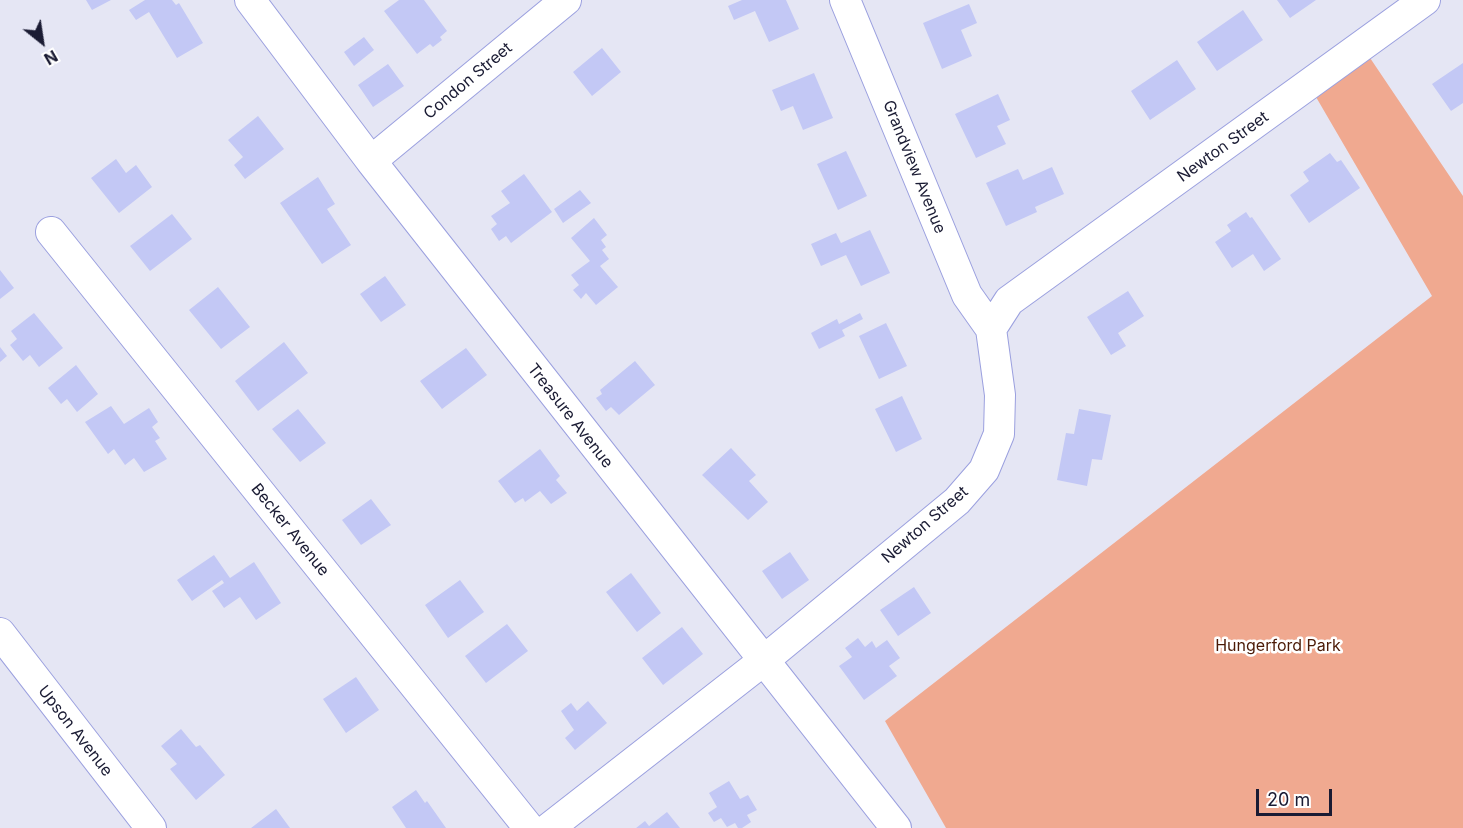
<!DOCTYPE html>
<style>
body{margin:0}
#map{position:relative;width:1463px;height:828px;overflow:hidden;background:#e5e6f4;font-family:Inter,sans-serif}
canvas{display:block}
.north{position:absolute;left:12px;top:12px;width:60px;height:60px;-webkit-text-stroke:4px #fff;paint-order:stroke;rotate:150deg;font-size:16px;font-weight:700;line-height:24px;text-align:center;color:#1a1b33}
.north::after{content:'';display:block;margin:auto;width:21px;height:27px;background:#1a1b33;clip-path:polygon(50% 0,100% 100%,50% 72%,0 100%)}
.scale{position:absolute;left:1256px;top:789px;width:76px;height:27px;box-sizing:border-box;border:3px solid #1a1b33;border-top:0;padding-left:8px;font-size:18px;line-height:21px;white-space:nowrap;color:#1a1b33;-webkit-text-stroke:4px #fff;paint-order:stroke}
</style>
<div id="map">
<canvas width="1463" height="828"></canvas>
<div class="north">N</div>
<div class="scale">20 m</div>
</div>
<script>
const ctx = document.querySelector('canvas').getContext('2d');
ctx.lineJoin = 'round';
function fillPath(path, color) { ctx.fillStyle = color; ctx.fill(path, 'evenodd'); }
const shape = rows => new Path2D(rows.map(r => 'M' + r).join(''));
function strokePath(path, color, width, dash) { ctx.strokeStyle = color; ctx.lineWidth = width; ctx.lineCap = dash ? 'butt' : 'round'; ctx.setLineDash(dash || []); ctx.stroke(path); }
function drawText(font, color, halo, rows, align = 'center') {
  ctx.font = font + ' Inter,sans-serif'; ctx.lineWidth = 5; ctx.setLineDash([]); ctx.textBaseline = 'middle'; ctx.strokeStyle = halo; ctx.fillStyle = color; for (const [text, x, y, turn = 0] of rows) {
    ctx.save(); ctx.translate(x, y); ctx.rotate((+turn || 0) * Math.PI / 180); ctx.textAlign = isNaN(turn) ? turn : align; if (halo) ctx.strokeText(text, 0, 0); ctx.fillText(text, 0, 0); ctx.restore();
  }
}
fillPath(shape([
 [1362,46,1463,196,1463,828,946,828,885,721,1432,296,1309,85]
]), '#f0a990');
fillPath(shape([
 [86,0,111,0,92,10],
 [145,0,172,0,176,5,179,3,203,43,177,58,149,12,136,20,129,10],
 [399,0,424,0,447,31,440,37,442,40,433,47,430,44,417,54,384,11],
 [742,0,786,0,799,29,769,42,755,11,734,20,728,6],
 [1277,0,1316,0,1290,18],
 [969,4,977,23,961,30,972,56,942,69,923,23],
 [1243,10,1263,40,1217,71,1197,42],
 [364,37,374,50,354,66,344,52],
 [602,48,621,72,592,96,573,72],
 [1177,60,1196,89,1150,120,1131,91],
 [1463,63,1463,103,1451,111,1432,84],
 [388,64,404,86,373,107,358,85],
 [814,73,833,118,803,130,793,106,781,111,772,90],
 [998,94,1010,120,997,126,1006,144,976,158,955,114],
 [258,116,284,149,245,179,234,165,243,157,228,140],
 [846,151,867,196,838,210,817,164],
 [1330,153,1337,162,1341,160,1360,188,1309,223,1290,195,1309,181,1303,172],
 [116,159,126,173,136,165,152,187,119,213,91,178],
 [1052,167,1064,194,1035,207,1037,212,1006,226,986,183,1018,169,1023,180],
 [524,174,552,212,511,243,506,236,499,241,491,229,497,224,491,216,510,203,501,191],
 [318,177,335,204,327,209,351,245,322,264,280,203],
 [580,190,591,203,563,223,554,209],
 [1246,212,1250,218,1252,217,1281,259,1264,271,1253,254,1232,268,1215,242,1231,231,1227,225],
 [172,214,192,239,150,271,130,246],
 [594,218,607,235,601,240,606,247,602,250,609,259,600,266,618,287,596,305,586,293,581,299,573,290,579,285,571,275,590,261,571,238],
 [870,230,890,273,861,286,846,255,821,266,811,244,836,233,841,243],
 [0,270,14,288,0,299],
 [385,276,406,305,381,322,360,294],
 [218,287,250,327,221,349,189,310],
 [1128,291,1144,316,1118,333,1126,346,1111,355,1087,317],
 [34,313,63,348,39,367,30,355,23,361,10,345,17,339,11,331],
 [860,313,863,319,842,330,845,336,819,349,811,333,837,319,839,324],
 [886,323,907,366,879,379,859,336],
 [284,342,308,373,258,411,235,381],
 [0,347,7,356,0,362],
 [466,348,487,375,442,409,420,381],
 [635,361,655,385,619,415,611,407,606,411,596,398,602,394,600,390],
 [76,365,98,394,77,412,67,399,61,404,48,388],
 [902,396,922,439,896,452,875,409],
 [111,406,124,424,149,408,158,422,152,427,160,438,155,441,167,459,144,472,134,458,125,465,114,449,108,454,85,422],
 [298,409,326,443,300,462,272,429],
 [1079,409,1111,415,1102,460,1092,459,1087,486,1057,480,1066,433,1074,434],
 [731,448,756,475,749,481,768,502,748,520,702,475],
 [540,449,560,476,556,480,567,493,551,504,540,491,525,502,523,498,515,503,498,481],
 [371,499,391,525,361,545,342,520],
 [790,552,809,580,782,599,762,571],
 [214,555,230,578,254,562,281,603,256,620,240,597,224,608,212,591,224,583,222,580,192,601,177,580],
 [631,573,661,613,637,632,606,592],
 [460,580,484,612,448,638,425,605],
 [914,587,931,613,898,636,880,610],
 [507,624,528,651,486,683,465,656],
 [682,627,703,654,663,685,642,658],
 [858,638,865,647,872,641,876,648,887,640,900,658,889,666,897,676,864,700,839,666,852,657,845,648],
 [356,677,379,710,346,733,323,699],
 [588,701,607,723,575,750,565,738,574,730,561,711,571,703,577,711],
 [181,729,196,747,200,745,225,775,196,800,170,769,177,764,161,746],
 [729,781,740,799,748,795,757,810,747,815,751,822,742,828,738,828,735,823,727,827,721,818,714,822,708,813,717,807,709,793],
 [416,790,425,803,427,801,446,828,406,828,392,807],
 [276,809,290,828,251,828],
 [667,812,680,828,636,828,645,821,649,826]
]), '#c3c8f5');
const minor = shape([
 [250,0,371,161,896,828],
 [845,0,967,295,991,329],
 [371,161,566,0],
 [51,232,529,828],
 [0,633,151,828],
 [549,828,763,661,957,501,984,470,999,434,1000,395,991,329,1009,301,1425,0]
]);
strokePath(minor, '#9ba0df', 32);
strokePath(minor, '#fff', 30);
drawText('16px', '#1a1b33', '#fff', [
 ["Condon Street",468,81,-40],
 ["Newton Street",1223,147,-36],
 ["Grandview Avenue",914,167,68],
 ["Treasure Avenue",570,416,52],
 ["Newton Street",925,525,-41],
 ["Becker Avenue",290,530,51],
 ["Upson Avenue",75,731,52]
]);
drawText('16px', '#4b1a06', '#fff', [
 ["Hungerford Park",1278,646]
]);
</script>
